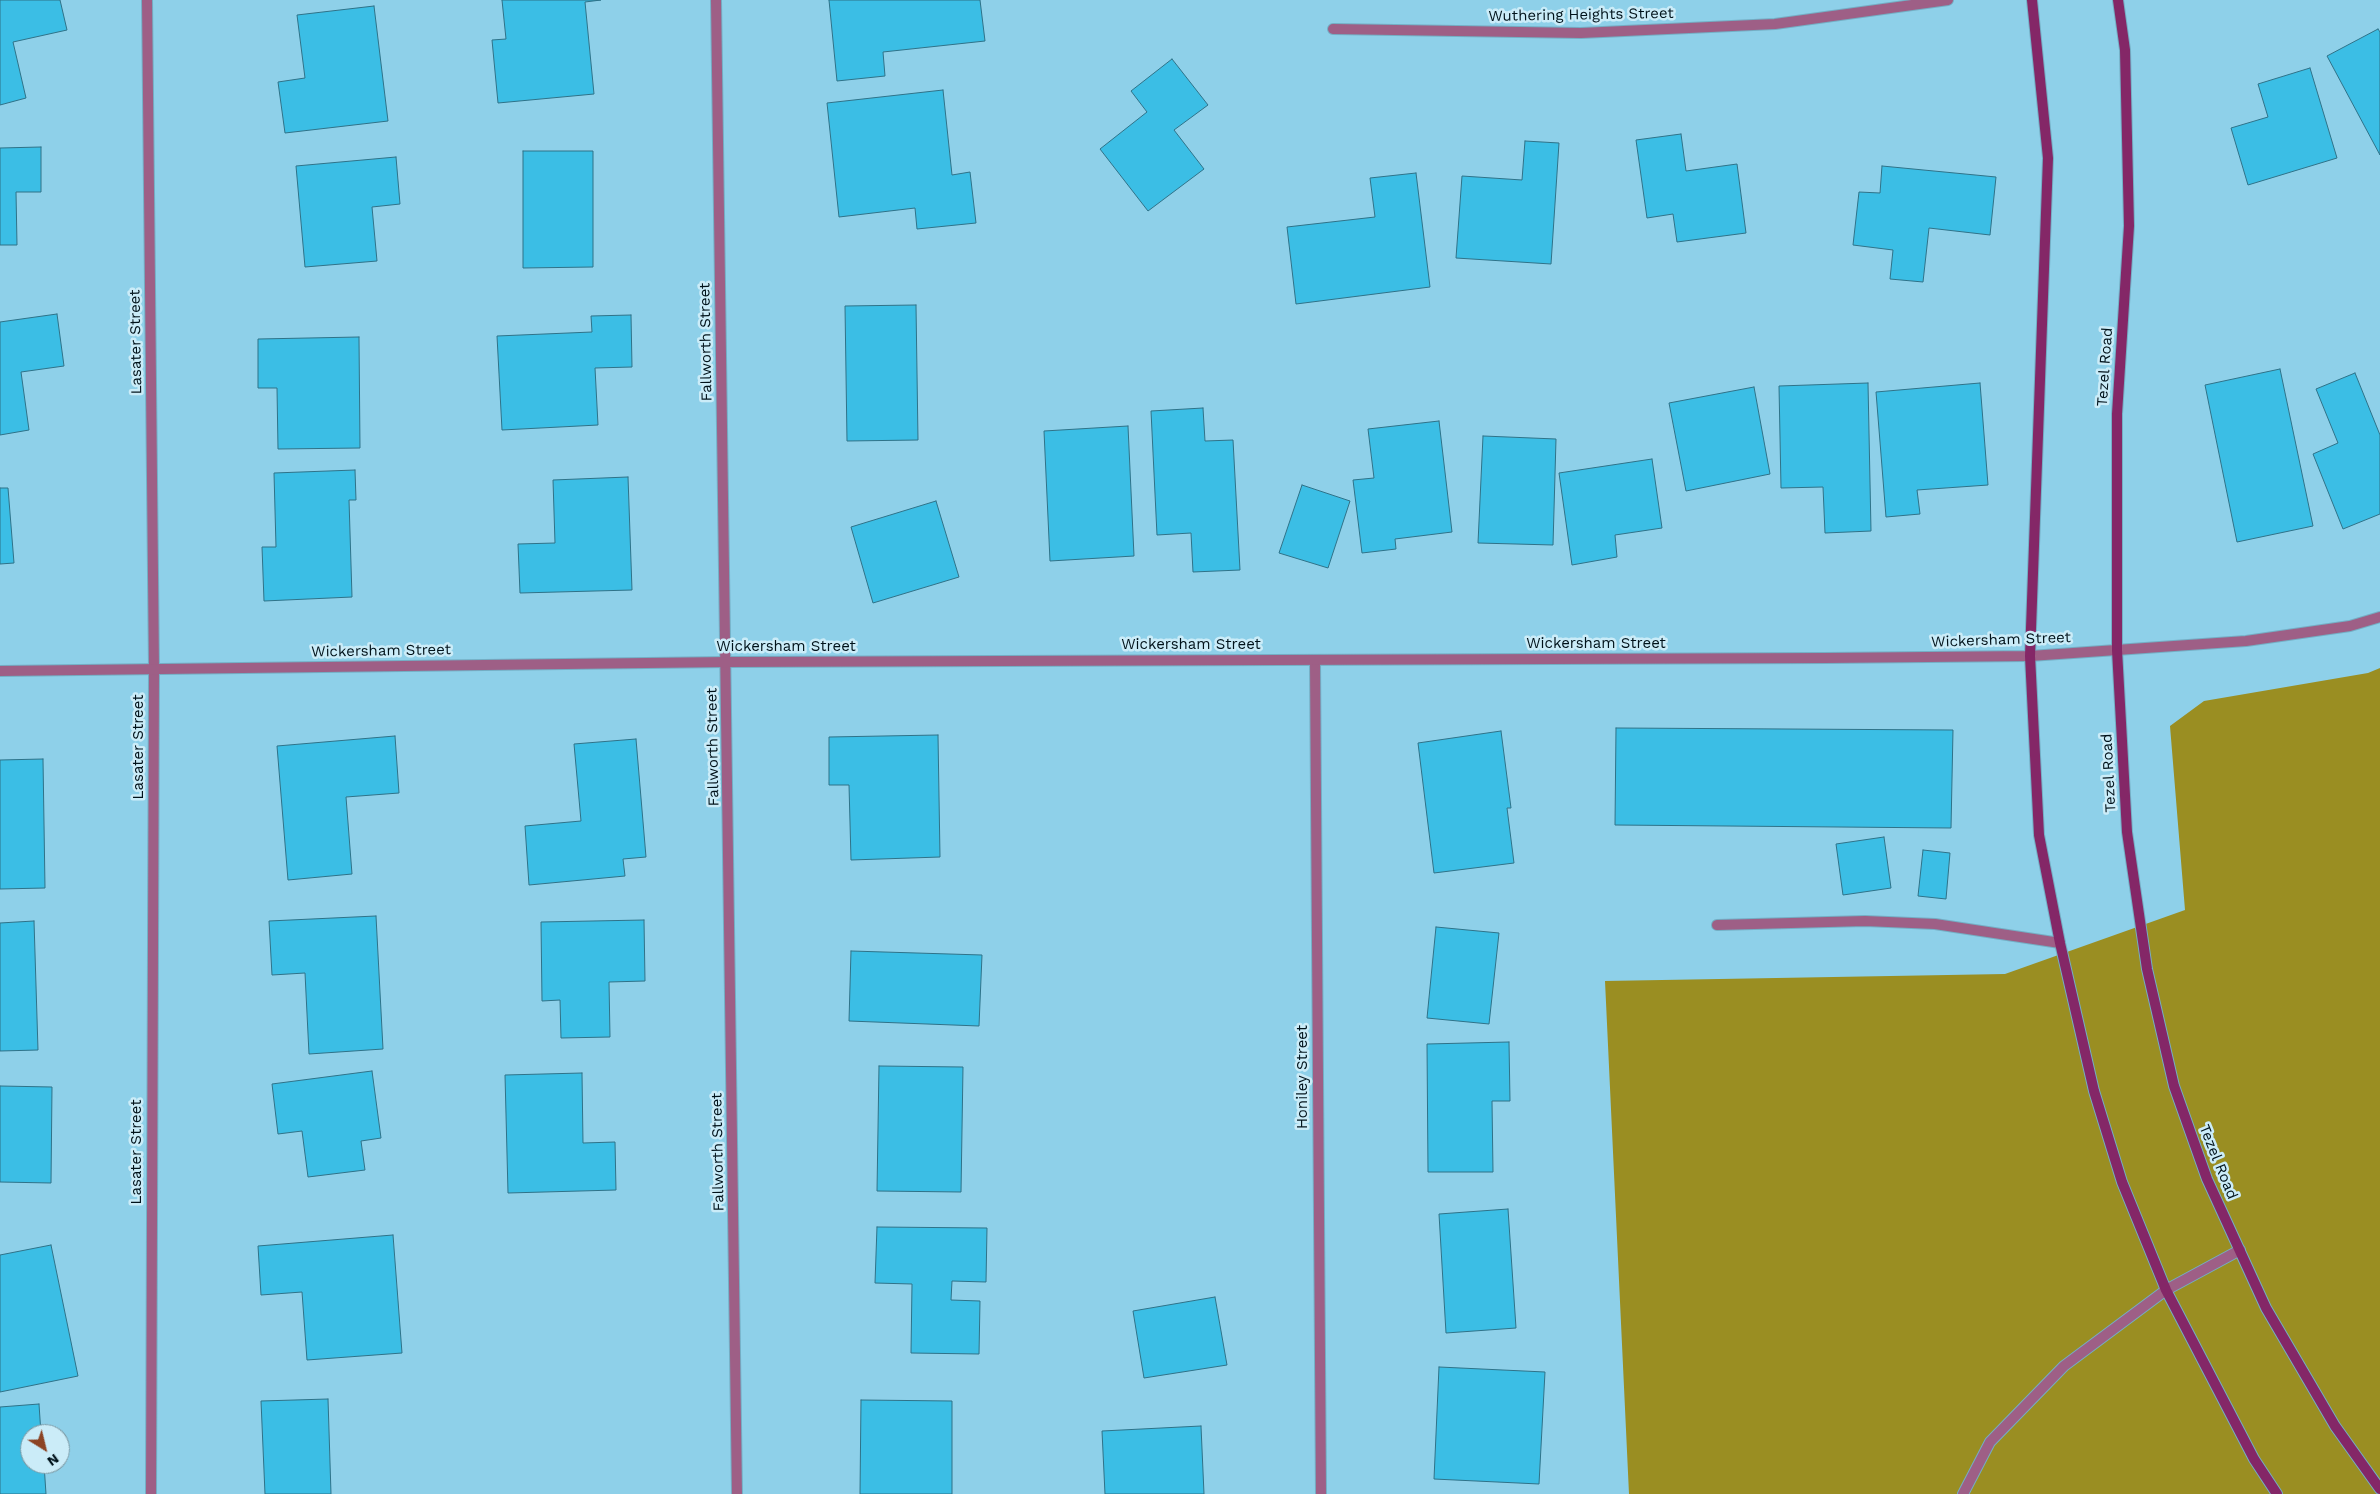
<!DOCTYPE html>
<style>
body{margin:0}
#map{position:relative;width:2380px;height:1494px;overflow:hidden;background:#8ed0e9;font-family:"Work Sans",sans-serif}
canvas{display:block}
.north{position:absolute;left:20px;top:1424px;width:50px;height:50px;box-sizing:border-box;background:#cbecf8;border:1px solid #7a959f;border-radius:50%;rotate:144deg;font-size:14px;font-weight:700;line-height:20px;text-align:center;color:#00121a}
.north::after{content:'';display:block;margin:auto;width:18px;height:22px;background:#8c4424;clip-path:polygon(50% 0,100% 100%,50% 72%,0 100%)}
</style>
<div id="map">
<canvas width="2380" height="1494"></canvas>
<div class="north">N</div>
</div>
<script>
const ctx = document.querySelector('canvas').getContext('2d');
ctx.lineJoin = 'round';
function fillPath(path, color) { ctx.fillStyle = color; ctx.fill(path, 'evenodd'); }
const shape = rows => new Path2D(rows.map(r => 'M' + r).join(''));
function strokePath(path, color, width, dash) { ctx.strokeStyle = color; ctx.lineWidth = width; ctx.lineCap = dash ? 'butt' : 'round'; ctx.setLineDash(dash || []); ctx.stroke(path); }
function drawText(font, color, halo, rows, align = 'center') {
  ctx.font = font + ' "Work Sans",sans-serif'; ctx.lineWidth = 5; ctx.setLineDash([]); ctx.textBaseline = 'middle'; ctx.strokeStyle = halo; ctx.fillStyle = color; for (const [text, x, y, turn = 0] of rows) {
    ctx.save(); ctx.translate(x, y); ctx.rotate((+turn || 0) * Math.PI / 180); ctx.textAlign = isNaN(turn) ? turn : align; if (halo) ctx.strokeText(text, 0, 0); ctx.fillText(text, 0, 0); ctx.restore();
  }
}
fillPath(shape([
 [2380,668,2380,1494,1629,1494,1605,981,2005,974,2185,910,2170,726,2204,701,2368,673]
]), '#9a8e22');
const building = shape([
 [0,0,60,0,67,30,13,42,26,98,0,105,0,0],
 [502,0,601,0,585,2,594,94,498,103,492,40,506,39,502,0],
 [829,0,980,0,985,41,883,52,885,76,837,81,829,0],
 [374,6,388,121,285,133,278,82,305,78,297,15,374,6],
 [2378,29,2380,32,2380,155,2327,56,2378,29],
 [1172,59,1208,105,1174,130,1204,169,1148,211,1100,149,1147,112,1131,91,1172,59],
 [2310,68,2337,158,2248,185,2231,128,2268,117,2258,84,2310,68],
 [943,90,952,175,970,172,976,223,917,229,915,208,839,217,827,103,943,90],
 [1681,134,1686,171,1737,164,1746,233,1677,242,1673,214,1647,218,1636,140,1681,134],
 [1525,141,1559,143,1551,264,1456,258,1462,176,1522,180,1525,141],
 [41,147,41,192,16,192,17,245,0,245,0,148,41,147],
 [523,151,593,151,593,267,523,268,523,151],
 [396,157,400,204,372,207,377,261,305,267,296,166,396,157],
 [1882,166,1996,177,1990,235,1929,228,1923,282,1890,279,1893,250,1853,245,1859,192,1880,193,1882,166],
 [1416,173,1430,287,1296,304,1287,227,1375,217,1370,178,1416,173],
 [916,305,918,440,847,441,845,306,916,305],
 [57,314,64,366,21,372,29,430,0,435,0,322,57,314],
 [631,315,632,367,595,368,598,425,502,430,497,336,592,332,591,316,631,315],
 [359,337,360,448,278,449,277,388,258,388,258,339,359,337],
 [2280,369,2313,526,2237,542,2205,385,2280,369],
 [2355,373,2380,435,2380,514,2343,529,2313,454,2338,443,2316,389,2355,373],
 [1868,383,1871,531,1825,533,1823,487,1781,488,1779,386,1868,383],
 [1980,383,1988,485,1917,490,1920,514,1886,517,1876,392,1980,383],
 [1754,387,1770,474,1686,491,1669,403,1754,387],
 [1203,408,1205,441,1233,440,1240,570,1193,572,1191,533,1157,535,1151,411,1203,408],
 [1439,421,1452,532,1395,539,1396,549,1362,553,1353,480,1374,478,1368,429,1439,421],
 [1128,426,1134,556,1050,561,1044,431,1128,426],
 [1483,436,1556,439,1553,545,1478,543,1483,436],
 [1652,459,1662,528,1615,535,1617,557,1572,565,1559,473,1652,459],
 [355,470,356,500,349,500,352,597,264,601,262,547,276,547,274,473,355,470],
 [628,477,632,590,520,593,518,544,555,543,553,480,628,477],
 [1302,485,1350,501,1328,568,1279,553,1302,485],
 [0,488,8,488,14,563,0,564,0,488],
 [936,501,959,577,873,603,851,527,936,501],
 [1616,728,1953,730,1951,828,1615,825,1616,728],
 [1501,731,1511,808,1507,808,1514,863,1434,873,1418,743,1501,731],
 [938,735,940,857,851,860,849,785,829,785,829,737,938,735],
 [395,736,399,793,346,797,352,874,288,880,277,746,395,736],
 [636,739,646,857,623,859,625,876,529,885,525,826,581,821,574,744,636,739],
 [43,759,45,888,0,889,0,760,43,759],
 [1884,837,1891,888,1843,895,1836,844,1884,837],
 [1923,850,1950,853,1946,899,1918,896,1923,850],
 [376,916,383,1049,309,1054,305,973,272,975,269,921,376,916],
 [644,920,645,981,609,982,610,1037,561,1038,560,1000,542,1001,541,922,644,920],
 [34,921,38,1050,0,1051,0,923,34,921],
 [1436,927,1499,933,1489,1024,1427,1018,1436,927],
 [851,951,982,955,979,1026,849,1021,851,951],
 [1509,1042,1510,1101,1492,1101,1493,1172,1428,1172,1427,1044,1509,1042],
 [879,1066,963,1067,961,1192,877,1191,879,1066],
 [372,1071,381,1138,361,1141,365,1170,308,1177,302,1131,278,1134,272,1084,372,1071],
 [582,1073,583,1143,615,1142,616,1190,508,1193,505,1075,582,1073],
 [0,1086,52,1087,51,1183,0,1182,0,1086],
 [1508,1209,1516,1328,1446,1333,1439,1214,1508,1209],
 [877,1227,987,1228,986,1282,952,1281,951,1300,980,1301,979,1354,911,1353,912,1284,875,1283,877,1227],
 [393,1235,402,1353,307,1360,302,1292,261,1295,258,1246,393,1235],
 [51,1245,78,1376,0,1392,0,1255,51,1245],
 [1215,1297,1227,1365,1144,1378,1133,1311,1215,1297],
 [1439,1367,1545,1372,1539,1484,1434,1479,1439,1367],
 [328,1399,331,1494,265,1494,261,1401,328,1399],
 [861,1400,952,1401,952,1494,860,1494,861,1400],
 [39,1404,41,1434,30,1434,30,1464,44,1464,46,1494,0,1494,0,1407,39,1404],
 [1201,1426,1204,1494,1105,1494,1102,1431,1201,1426]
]);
fillPath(building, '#3bbee5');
strokePath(building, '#2f7288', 1);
const service = shape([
 [1717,925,1865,921,1935,924,2060,943],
 [1963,1494,1990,1442,2064,1366,2166,1290,2240,1250]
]);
const minor = shape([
 [147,0,154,669,151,1494],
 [716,0,737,1494],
 [1333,29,1581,33,1775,24,1948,0],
 [1315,660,1321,1494]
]);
const tertiary = shape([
 [0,671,727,662,1825,658,2030,656,2246,641,2350,626,2380,617]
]);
const secondary = shape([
 [2032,0,2048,158,2030,656,2039,835,2060,943,2094,1091,2122,1182,2166,1290,2254,1459,2277,1494],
 [2118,0,2125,50,2129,226,2117,414,2117,650,2127,832,2147,969,2174,1086,2207,1179,2266,1308,2335,1426,2380,1489]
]);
strokePath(service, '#74aec4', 12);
strokePath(minor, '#74aec4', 12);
strokePath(tertiary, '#74aec4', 12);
strokePath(secondary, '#74aec4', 12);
strokePath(service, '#9e5f86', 10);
strokePath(minor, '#9e5f86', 10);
strokePath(tertiary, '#9e5f86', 10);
strokePath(secondary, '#842767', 10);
drawText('15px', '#00121a', '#cbecf8', [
 ["Wuthering Heights Street",1581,15,-1],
 ["Lasater Street",136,342,-91],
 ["Fallworth Street",706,342,-91],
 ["Tezel Road",2105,367,-86],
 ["Wickersham Street",2001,640,-2],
 ["Wickersham Street",1596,644],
 ["Wickersham Street",1191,645],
 ["Wickersham Street",786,647],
 ["Wickersham Street",381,651,-1],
 ["Lasater Street",139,747,-90],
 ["Fallworth Street",713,747,-91],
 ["Tezel Road",2109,773,-93],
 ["Honiley Street",1303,1077,-90],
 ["Lasater Street",137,1152,-90],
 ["Fallworth Street",718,1152,-91],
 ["Tezel Road",2218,1162,68]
]);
</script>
